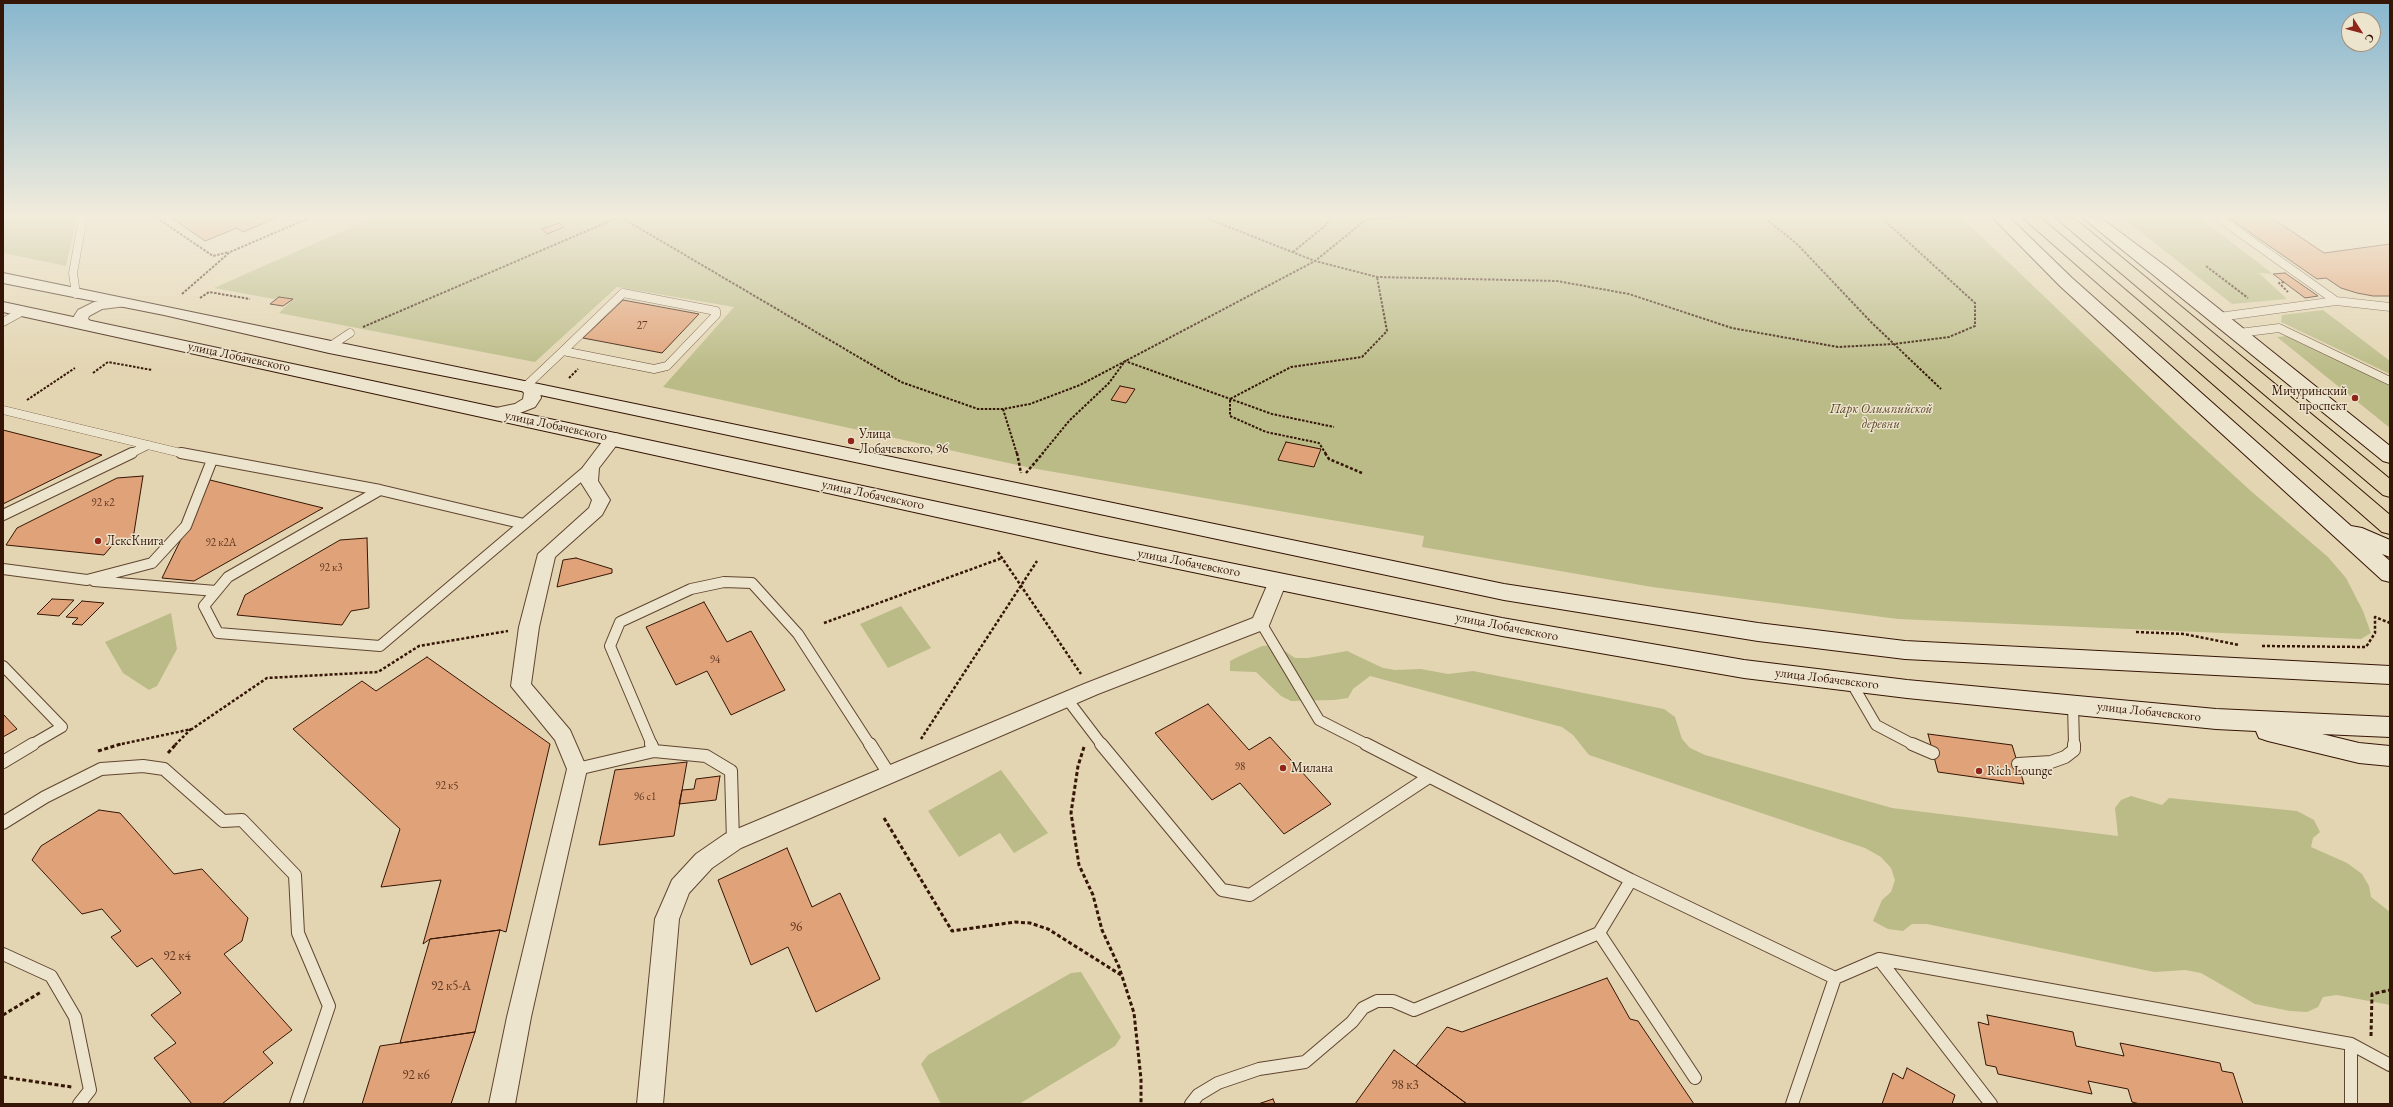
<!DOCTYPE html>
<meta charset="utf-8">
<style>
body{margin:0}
#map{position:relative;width:2393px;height:1107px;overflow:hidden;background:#e3d5b2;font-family:"EB Garamond",serif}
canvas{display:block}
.frame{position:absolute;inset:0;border:4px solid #351505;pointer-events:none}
.north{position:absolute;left:2341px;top:12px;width:40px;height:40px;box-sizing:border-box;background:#ede4cd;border:1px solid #a3917d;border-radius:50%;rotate:126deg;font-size:11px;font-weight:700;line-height:16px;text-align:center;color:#351505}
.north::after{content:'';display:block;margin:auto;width:14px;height:18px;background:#8f2418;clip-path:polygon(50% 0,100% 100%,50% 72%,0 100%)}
</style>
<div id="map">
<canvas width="2393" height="1107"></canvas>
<div class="frame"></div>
<div class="north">С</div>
</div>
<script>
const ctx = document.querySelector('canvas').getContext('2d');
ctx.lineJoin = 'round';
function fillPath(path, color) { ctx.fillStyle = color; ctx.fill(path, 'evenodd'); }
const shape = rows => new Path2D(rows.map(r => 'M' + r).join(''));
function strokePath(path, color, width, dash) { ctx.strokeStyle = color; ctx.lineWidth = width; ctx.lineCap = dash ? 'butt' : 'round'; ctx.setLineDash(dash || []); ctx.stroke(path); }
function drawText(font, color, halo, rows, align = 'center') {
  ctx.font = font + ' "EB Garamond",serif'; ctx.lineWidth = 3; ctx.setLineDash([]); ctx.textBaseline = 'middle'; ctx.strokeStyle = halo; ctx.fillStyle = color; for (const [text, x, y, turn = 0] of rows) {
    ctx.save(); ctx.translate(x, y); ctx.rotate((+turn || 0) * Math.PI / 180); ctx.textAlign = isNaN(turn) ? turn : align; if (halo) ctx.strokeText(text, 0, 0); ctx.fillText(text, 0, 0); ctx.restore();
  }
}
fillPath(shape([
 [3,218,77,218,66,266,3,253],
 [372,218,1962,218,2183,429,2252,492,2328,557,2346,578,2363,611,2371,633,2361,639,1898,619,1652,587,1422,547,1424,536,1031,468,663,387,734,307,617,287,535,362,279,313,290,302,214,288],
 [2123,218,2200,218,2273,274,2259,273,2287,299,2232,304],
 [2323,310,2390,361,2390,374,2281,322,2282,315],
 [2287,336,2390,386,2390,428,2277,337],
 [901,606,931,648,888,668,860,624],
 [171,613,177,649,157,686,149,690,123,673,105,642],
 [1276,645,1295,658,1308,658,1347,651,1383,668,1395,670,1421,669,1448,674,1473,671,1664,709,1675,717,1682,739,1690,748,1705,755,1892,808,2118,836,2115,808,2121,800,2131,796,2162,805,2169,798,2297,811,2314,820,2320,832,2313,838,2311,847,2347,863,2362,874,2369,886,2371,897,2390,912,2390,1005,2337,995,2323,997,2318,1007,2307,1012,2290,1011,2255,1004,2201,973,2185,970,2154,972,1927,924,1912,924,1903,931,1888,929,1873,921,1882,900,1891,892,1895,880,1891,868,1881,857,1865,848,1589,755,1573,735,1562,727,1370,676,1353,689,1348,698,1334,700,1291,701,1281,696,1256,672,1230,671,1230,661,1240,656,1262,646],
 [1001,770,1048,833,1014,853,1000,833,959,857,928,811],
 [1081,972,1121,1037,1115,1046,1019,1104,941,1104,921,1064,928,1055,1071,973]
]), '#babb87');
const building = shape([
 [172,218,276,218,243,232,237,228,205,241,172,218],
 [2229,218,2272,218,2324,253,2390,244,2390,296,2373,296,2357,293,2341,288,2326,278,2317,279,2229,218],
 [559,223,564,227,547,234,542,229,559,223],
 [2285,273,2318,296,2305,298,2273,274,2285,273],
 [279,297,293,299,283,306,270,304,279,297],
 [623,300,699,314,662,353,583,338,623,300],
 [1120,386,1135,389,1126,403,1111,400,1120,386],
 [3,430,102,455,3,504,3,430],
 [1286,442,1321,449,1314,467,1278,460,1286,442],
 [143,476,133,539,115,542,104,555,6,545,17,528,117,478,143,476],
 [210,480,323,508,194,581,162,578,210,480],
 [367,538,369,608,351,611,342,625,237,615,245,595,340,540,367,538],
 [576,558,612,569,612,573,557,587,563,560,576,558],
 [52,599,74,600,59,616,37,614,52,599],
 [82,601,104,603,82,625,72,624,78,618,66,617,82,601],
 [704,602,727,642,751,631,785,690,731,715,707,671,676,685,646,627,704,602],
 [427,657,550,744,506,932,500,930,430,939,423,944,441,880,381,887,400,829,293,729,362,681,376,691,427,657],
 [1208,704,1249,750,1270,737,1331,804,1284,834,1240,783,1212,800,1155,733,1208,704],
 [3,714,17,729,3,737,3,714],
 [1928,734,2012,745,2024,784,1938,772,1928,734],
 [687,762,674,836,599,845,615,770,687,762],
 [720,776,716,800,679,804,682,790,694,789,696,779,720,776],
 [99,810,120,813,174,874,202,869,248,918,242,941,224,954,292,1030,263,1052,273,1063,222,1104,192,1104,154,1058,176,1043,151,1015,181,993,152,958,137,967,111,937,121,931,102,909,82,914,32,860,41,846,99,810],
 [787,848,812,907,840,893,880,979,816,1012,788,947,751,965,718,880,787,848],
 [500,930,475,1032,400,1043,430,939,500,930],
 [1607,978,1630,1019,1638,1021,1694,1104,1467,1104,1416,1066,1447,1027,1462,1032,1607,978],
 [1987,1015,2073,1032,2076,1046,2124,1056,2120,1043,2220,1063,2222,1071,2233,1073,2243,1104,2140,1104,2132,1102,2128,1089,2088,1081,2092,1094,1998,1074,1996,1067,1986,1065,1978,1022,1989,1025,1987,1015],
 [475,1032,451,1104,362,1104,380,1046,475,1032],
 [1394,1050,1416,1066,1467,1104,1355,1104,1394,1050],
 [1907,1068,1955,1095,1952,1104,1882,1104,1893,1073,1903,1079,1907,1068],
 [1273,1099,1275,1104,1258,1104,1273,1099]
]);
fillPath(building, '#e0a278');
strokePath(building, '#351505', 1);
const laneFar2 = shape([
 [2219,218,2336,301,2219,317],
 [623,293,716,311,716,315,667,366,654,369,563,351,623,293],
 [76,294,73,273,83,218],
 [2336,301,2390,307],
 [3,322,23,311],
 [2239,333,2279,328,2390,381],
 [329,347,350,333],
 [526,386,563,351],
 [3,410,185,454],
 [130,454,148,445]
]);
const laneFar1 = shape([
 [181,453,380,490,524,524,590,468],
 [380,490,228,577,204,606,218,633,380,646,524,524],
 [3,515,132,453],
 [3,569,87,580,152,563,186,526,212,460],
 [94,581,216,591],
 [1261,623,1319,720,1368,745],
 [3,666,62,727,31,745],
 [1851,682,1876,725,1914,745],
 [1067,699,1102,745],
 [2073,704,2074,745],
 [652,745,610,646,620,622,691,589,724,582,752,583,798,634,870,745]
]);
const lane = shape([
 [651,744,654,751],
 [870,744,889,774],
 [1101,744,1222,890,1250,895,1429,777],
 [1366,744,1631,880,1835,978,1792,1104],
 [1912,744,1933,753],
 [3,762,33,744],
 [2018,764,2051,762,2065,757,2074,750,2074,744],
 [577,769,654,751,706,756,731,771,733,841],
 [3,823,45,797,101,769,143,766,164,769,223,821,242,820,295,875,298,933,329,1006,296,1104],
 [1599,933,1695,1078],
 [3,954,51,976,75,1017,90,1090,79,1104],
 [1879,959,1991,1104],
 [1835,978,1879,959,2351,1044,2390,1065],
 [2351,1044,2351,1104],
 [1191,1104,1198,1095,1218,1083,1259,1069,1305,1062,1352,1022,1363,1008,1377,1001,1393,1001,1414,1010,1599,933,1631,880]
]);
const street = shape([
 [121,299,128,303,126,306,102,309,89,316,88,319,95,325,93,328,83,328,74,321,73,318,78,310,94,302,121,299],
 [526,381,532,383,540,392,541,398,535,407,520,413,497,418,491,417,489,413,491,409,515,404,523,399,524,393,518,386,520,383,526,381],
 [614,433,620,434,622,438,599,468,598,481,610,500,602,515,555,557,539,627,531,684,570,730,587,769,531,1017,515,1104,489,1104,507,1017,567,769,555,740,511,686,519,627,538,554,589,508,592,500,580,481,583,467,608,434,614,433],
 [1278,574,1284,576,1287,581,1268,628,1098,694,741,848,712,868,689,893,679,919,663,1104,637,1104,655,919,672,880,696,854,725,834,1084,684,1253,618,1269,581,1272,576,1278,574]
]);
const secondary = shape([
 [1993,218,2010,218,2072,278,2351,526,2362,528,2390,540,2390,557,2382,554,2390,561,2390,582,2382,580,2060,286,1993,218],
 [2083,218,2101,218,2168,268,2390,446,2390,463,2383,461,2083,218],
 [3,273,1504,584,1758,623,1905,641,2390,666,2390,684,1905,659,1758,641,1504,600,526,392,329,353,164,315,3,283,3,273],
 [3,302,1101,537,1502,618,1744,660,1907,680,2216,709,2390,717,2390,737,2322,734,2359,743,2390,746,2390,766,2359,763,2268,741,2259,738,2256,731,2216,729,1907,698,1744,678,1502,636,1101,553,3,312,3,302]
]);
const primary = shape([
 [2023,218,2041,218,2390,515,2390,534,2382,532,2023,218],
 [2056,218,2074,218,2390,479,2390,497,2383,495,2056,218]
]);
strokePath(laneFar2, '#604530', 9);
strokePath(laneFar1, '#604530', 12);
strokePath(lane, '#604530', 14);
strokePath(street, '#604530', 2);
strokePath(secondary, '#351505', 2);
strokePath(primary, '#351505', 2);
strokePath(shape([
 [157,218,213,256,229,252],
 [622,218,901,382,978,409,1003,409,1030,404,1080,385,1315,261,1377,277,1557,281,1629,294,1732,328,1838,347,1894,344,1949,337,1975,326,1975,303,1882,218],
 [1206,218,1315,261,1368,218],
 [1765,218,1798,245,1871,322,1941,389],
 [1367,219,1406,218],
 [1293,252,1326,225,1330,218],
 [2206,266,2248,298],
 [2284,282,2279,283,2288,292],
 [182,294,230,252,309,218],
 [200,298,209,292,250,299],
 [363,327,617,218],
 [93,373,108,362,152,370],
 [569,378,578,369],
 [27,400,75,368],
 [1003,409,1017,454],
 [1042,454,1069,421,1109,383,1125,361,1272,414,1334,427],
 [1326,454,1319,443,1266,432,1230,416,1230,399,1291,367,1362,357,1387,331,1377,277]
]), '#351505', 2, [2.5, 1.5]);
strokePath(shape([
 [1017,453,1021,473],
 [1325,453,1329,459,1362,473],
 [1026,473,1043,453],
 [998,552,1081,674],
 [824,623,1002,558],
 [2136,632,2184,634,2239,645],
 [2262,646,2366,647,2375,633,2375,617,2390,623],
 [921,739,1037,561],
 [117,745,192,729,267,678,378,672,419,646,508,631],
 [175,745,191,729]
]), '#351505', 2.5, [3, 2]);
strokePath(shape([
 [1084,747,1078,766,1071,813,1079,865,1093,895,1102,930,1119,967,1134,1013,1141,1079,1141,1104],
 [98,751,121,744],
 [168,753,176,744],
 [884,818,952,931,1015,922,1030,923,1048,929,1121,975],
 [3,1015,41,992],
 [2371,1036,2372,994,2390,990],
 [3,1077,72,1087]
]), '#351505', 3, [4, 2.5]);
strokePath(laneFar2, '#ede4cd', 8);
strokePath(laneFar1, '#ede4cd', 10);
strokePath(lane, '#ede4cd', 12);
fillPath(street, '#ede4cd');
fillPath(secondary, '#ede4cd');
fillPath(primary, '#e3d5b2');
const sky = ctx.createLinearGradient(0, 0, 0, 373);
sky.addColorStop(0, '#87b6ce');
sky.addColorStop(0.58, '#f2ecdc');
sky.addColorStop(1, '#f2ecdc00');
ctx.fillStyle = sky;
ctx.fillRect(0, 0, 2393, 373);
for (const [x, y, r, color] of [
 [2355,398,4,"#8f2418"],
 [851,441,4,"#8f2418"],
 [98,541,4,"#8f2418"],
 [1283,768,4,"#8f2418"],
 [1979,771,4,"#8f2418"]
]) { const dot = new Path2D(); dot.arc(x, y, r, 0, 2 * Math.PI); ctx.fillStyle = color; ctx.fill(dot); strokePath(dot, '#ede4cd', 1.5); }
drawText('11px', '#603822', null, [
 ["27",642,326],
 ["92 к2",103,503],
 ["92 к2А",221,543],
 ["92 к3",331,568],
 ["94",715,660],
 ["98",1240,767],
 ["92 к5",447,786],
 ["96 с1",645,797]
]);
drawText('13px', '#351505', '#ede4cd', [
 ["улица Лобачевского",239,357,12],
 ["улица Лобачевского",556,426,12],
 ["улица Лобачевского",873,495,12],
 ["улица Лобачевского",1189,563,11],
 ["улица Лобачевского",1507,627,11],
 ["улица Лобачевского",1827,679,7],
 ["улица Лобачевского",2149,712,6]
]);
drawText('13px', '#351505', '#ede4cd', [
 ["Мичуринский",2347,391,"right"],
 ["проспект",2347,406,"right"],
 ["Улица",859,434],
 ["Лобачевского, 96",859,449],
 ["ЛексКнига",106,541],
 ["Милана",1291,768],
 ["Rich Lounge",1987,771]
], 'left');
drawText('italic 13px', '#5d472c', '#ede4cd', [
 ["Парк Олимпийской",1881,409],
 ["деревни",1881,424]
]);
drawText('13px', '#603822', null, [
 ["96",796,927],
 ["92 к4",177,956],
 ["92 к5-А",451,986],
 ["92 к6",416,1075],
 ["98 к3",1405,1085]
]);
</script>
